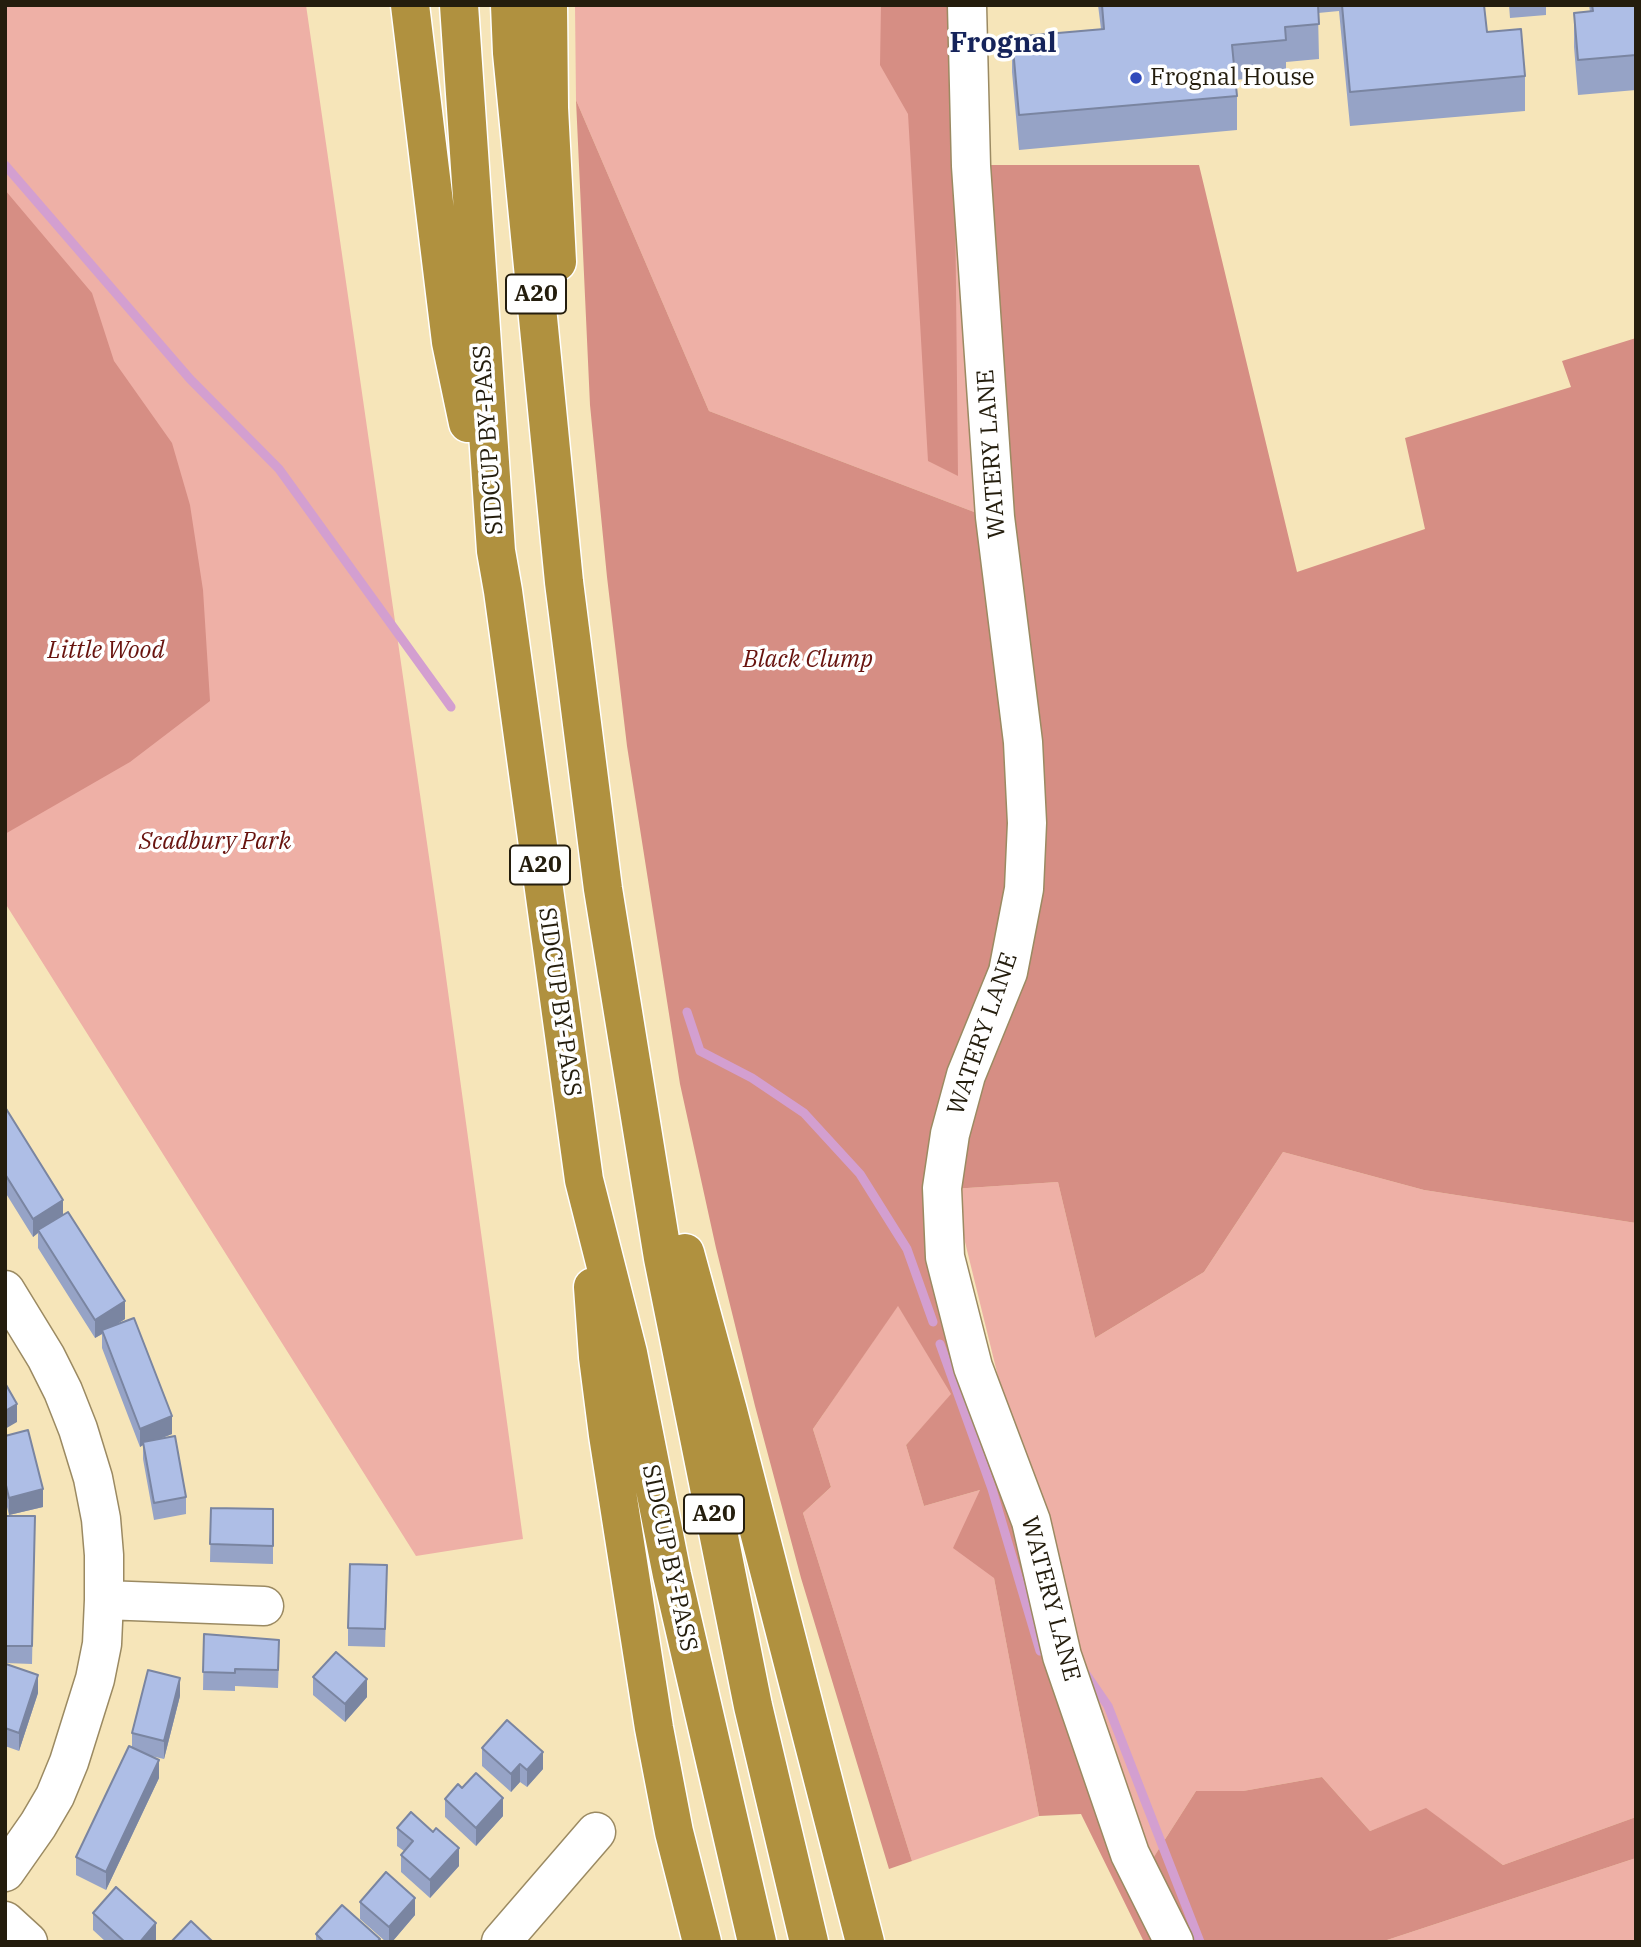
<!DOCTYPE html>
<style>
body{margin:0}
#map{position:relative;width:1641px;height:1947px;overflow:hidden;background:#f6e5b9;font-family:"IBM Plex Serif",serif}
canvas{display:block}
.frame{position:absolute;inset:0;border:7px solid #241d0d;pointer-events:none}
</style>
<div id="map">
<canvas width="1641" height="1947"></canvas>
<div class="frame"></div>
</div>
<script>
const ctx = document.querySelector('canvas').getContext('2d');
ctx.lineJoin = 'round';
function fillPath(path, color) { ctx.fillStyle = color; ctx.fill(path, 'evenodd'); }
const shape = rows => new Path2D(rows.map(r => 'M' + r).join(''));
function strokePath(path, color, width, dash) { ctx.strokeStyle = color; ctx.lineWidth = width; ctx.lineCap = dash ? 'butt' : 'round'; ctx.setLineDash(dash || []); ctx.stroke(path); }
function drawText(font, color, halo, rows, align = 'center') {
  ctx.font = font + ' "IBM Plex Serif",serif'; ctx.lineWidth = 7; ctx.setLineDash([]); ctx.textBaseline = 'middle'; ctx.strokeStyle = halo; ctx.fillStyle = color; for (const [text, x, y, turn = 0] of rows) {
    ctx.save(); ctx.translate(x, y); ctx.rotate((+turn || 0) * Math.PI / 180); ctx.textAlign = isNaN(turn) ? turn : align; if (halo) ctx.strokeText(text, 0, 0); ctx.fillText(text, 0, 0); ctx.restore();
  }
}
fillPath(shape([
 [5,5,306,5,440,933,523,1539,416,1556,5,903],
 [575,5,974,5,982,515,709,411,576,100],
 [1283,1152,1424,1190,1636,1223,1636,1817,1503,1865,1426,1809,1370,1831,1322,1777,1243,1791,1196,1791,1148,1866,1005,1405,952,1189,1058,1182,1095,1338,1204,1272],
 [898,1305,952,1394,906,1445,924,1506,980,1490,994,1578,1039,1816,912,1861,803,1513,831,1487,813,1429],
 [1636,1858,1636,1942,1381,1942]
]), '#eeb0a6');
fillPath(shape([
 [881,5,953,5,958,476,928,461,908,114,880,65],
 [576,100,709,411,982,515,1011,823,1007,896,995,966,928,1188,1160,1942,1144,1942,1081,1814,1039,1816,994,1578,953,1548,980,1490,924,1506,906,1445,951,1394,898,1306,813,1429,831,1487,803,1513,912,1861,889,1869,801,1578,755,1406,716,1248,680,1084,627,746,607,577,590,405],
 [990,165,1199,165,1297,572,1425,529,1405,438,1571,387,1562,361,1636,338,1636,1223,1424,1190,1283,1152,1204,1272,1095,1338,1058,1182,952,1189,960,1135,1019,974,1008,517],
 [5,190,92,293,114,361,172,443,190,505,203,590,210,701,130,762,5,834],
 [1322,1777,1370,1831,1426,1808,1503,1865,1636,1817,1636,1858,1381,1942,1198,1942,1148,1866,1196,1791,1243,1791]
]), '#d68e84');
strokePath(shape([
 [5,165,190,379,279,469,451,707],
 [687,1012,700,1051,752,1078,804,1113,860,1174,907,1249,933,1322],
 [940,1344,992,1489,1040,1651],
 [1086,1674,1108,1706,1200,1942]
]), '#d39fd0', 9);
const minor = shape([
 [967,5,971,166,995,517,1023,742,1027,823,1024,889,1008,972,966,1075,950,1134,942,1188,945,1257,973,1367,1031,1521,1062,1656,1130,1854,1174,1942],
 [5,1290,46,1357,63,1391,78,1429,93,1478,101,1519,104,1555,104,1600,102,1644,95,1679,69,1762,55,1796,38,1825,5,1872],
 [104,1600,264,1606],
 [5,1921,28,1942],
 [501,1942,596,1832]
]);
const highway = shape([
 [410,5,451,342,468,423],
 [459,5,496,551,503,591,584,1180,628,1353,672,1575,757,1942],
 [510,5,512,53,564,582,603,889,663,1258,753,1706,809,1942],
 [548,5,549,108,557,262],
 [685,1253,728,1411,865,1942],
 [593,1287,598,1357,608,1435,654,1728,674,1832,702,1942]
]);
strokePath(minor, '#9b8a62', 41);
strokePath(highway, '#fff', 41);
strokePath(minor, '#fff', 38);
strokePath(highway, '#b0913f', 38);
fillPath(shape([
 [1098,5,1484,5,1487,32,1525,76,1525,111,1350,126,1339,11,1318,13,1319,59,1286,62,1286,75,1235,80,1237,96,1237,130,1019,150,1012,72,1012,37,1101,29],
 [1509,5,1546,5,1546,15,1510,18],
 [1589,5,1636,5,1636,90,1578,95,1574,47,1574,13,1590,12],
 [5,1107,63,1214,125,1319,115,1325,172,1434,162,1438,186,1497,186,1514,154,1520,143,1459,143,1445,140,1447,102,1348,102,1334,95,1338,38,1248,38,1233,33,1237,5,1192],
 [5,1436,43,1507,9,1515,5,1499],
 [211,1508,273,1509,273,1564,210,1562],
 [5,1516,35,1516,32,1664,5,1663],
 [387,1583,385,1647,348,1646,348,1628],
 [204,1634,279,1658,278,1688,235,1686,235,1691,203,1690],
 [5,1665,38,1693,19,1751,5,1746],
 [313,1677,367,1697,345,1722,313,1695],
 [180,1696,164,1759,147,1755,159,1778,106,1890,76,1875,76,1857,132,1747,132,1733],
 [482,1748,543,1769,527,1787,520,1782,511,1792,482,1766],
 [445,1799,503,1816,476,1846,445,1817],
 [397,1828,459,1866,430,1898,401,1872,401,1855,404,1851,397,1846],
 [360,1902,415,1915,392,1942,386,1942,360,1919],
 [93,1913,156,1941,106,1942,93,1930],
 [316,1934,380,1942,316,1942]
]), '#96a3c6');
fillPath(shape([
 [63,1200,63,1218,38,1230,38,1233,33,1237,33,1219],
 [125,1301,125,1319,103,1333,102,1330,102,1334,95,1338,95,1320],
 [17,1404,17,1422,5,1429,5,1411],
 [172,1416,172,1434,144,1445,143,1442,143,1445,140,1447,140,1429],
 [43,1489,43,1507,9,1515,9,1498],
 [38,1675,38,1693,19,1751,19,1733],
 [180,1678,180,1696,164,1759,164,1741],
 [367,1679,367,1697,345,1722,345,1704],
 [543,1752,543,1769,527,1787,527,1770],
 [159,1760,159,1778,106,1890,106,1872],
 [520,1764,520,1782,511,1792,511,1774],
 [503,1798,503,1816,476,1846,476,1828],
 [459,1848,459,1866,430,1898,430,1880],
 [415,1898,415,1915,392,1942,389,1942,389,1927],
 [156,1923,156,1941,140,1942]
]), '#7a85a1');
const building = shape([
 [1102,5,1318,5,1319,24,1285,27,1286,40,1232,45,1237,96,1019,115,1012,37,1104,29,1102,5],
 [1342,5,1484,5,1487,32,1521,29,1525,76,1350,92,1342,5],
 [1592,5,1636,5,1636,55,1578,60,1574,13,1593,11,1592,5],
 [5,1107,63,1200,33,1219,5,1174,5,1107],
 [68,1212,125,1301,95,1320,38,1230,68,1212],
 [134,1318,172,1416,140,1429,102,1330,134,1318],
 [5,1383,17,1404,5,1411,5,1383],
 [28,1430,43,1489,9,1498,5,1481,5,1436,28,1430],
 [175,1436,186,1497,154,1503,143,1442,175,1436],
 [211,1508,273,1509,273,1546,210,1544,211,1508],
 [5,1516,35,1516,32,1646,5,1646,5,1516],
 [350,1564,387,1565,385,1629,348,1628,350,1564],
 [204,1634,279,1640,278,1670,235,1669,235,1673,203,1672,204,1634],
 [336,1652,367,1679,345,1704,313,1677,336,1652],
 [6,1664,38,1675,19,1733,5,1728,6,1664],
 [148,1670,180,1678,164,1741,132,1733,148,1670],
 [507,1720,543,1752,527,1770,520,1764,511,1774,482,1748,507,1720],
 [129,1746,159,1760,106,1872,76,1857,129,1746],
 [476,1773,503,1798,476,1828,445,1799,458,1784,462,1788,476,1773],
 [411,1812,433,1832,436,1828,459,1848,430,1880,401,1855,413,1841,397,1828,411,1812],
 [386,1872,415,1898,389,1927,360,1902,386,1872],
 [116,1887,156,1923,140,1942,125,1942,93,1913,116,1887],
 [342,1905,380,1939,377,1942,324,1942,316,1934,342,1905],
 [191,1921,213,1942,171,1942,191,1921]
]);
fillPath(building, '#aebee6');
strokePath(building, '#7a85a1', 2);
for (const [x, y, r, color] of [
 [1136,78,7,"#304abb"]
]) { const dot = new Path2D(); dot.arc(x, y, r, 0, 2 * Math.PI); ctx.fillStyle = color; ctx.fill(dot); strokePath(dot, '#fff', 2.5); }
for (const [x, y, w] of [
 [536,294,60],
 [540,865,60],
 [714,1514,60]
]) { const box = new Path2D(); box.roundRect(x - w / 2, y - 19.5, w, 39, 5); ctx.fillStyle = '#fff'; ctx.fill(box); strokePath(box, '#241d0d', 2); }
drawText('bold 23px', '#241d0d', null, [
 ["A20",536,294],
 ["A20",540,865],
 ["A20",714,1514]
]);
drawText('24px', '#241d0d', '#fff', [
 ["Frognal House",1150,78]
], 'left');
drawText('24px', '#241d0d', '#fff', [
 ["SIDCUP BY-PASS",489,440,-94],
 ["WATERY LANE",992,454,-94],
 ["SIDCUP BY-PASS",559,1002,82],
 ["WATERY LANE",983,1034,-71],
 ["SIDCUP BY-PASS",669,1558,78],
 ["WATERY LANE",1050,1599,75]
]);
drawText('italic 24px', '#68130e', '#fff', [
 ["Little Wood",106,651],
 ["Black Clump",808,660],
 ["Scadbury Park",215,842]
]);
drawText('bold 28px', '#15235a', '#fff', [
 ["Frognal",1003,44]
]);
</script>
